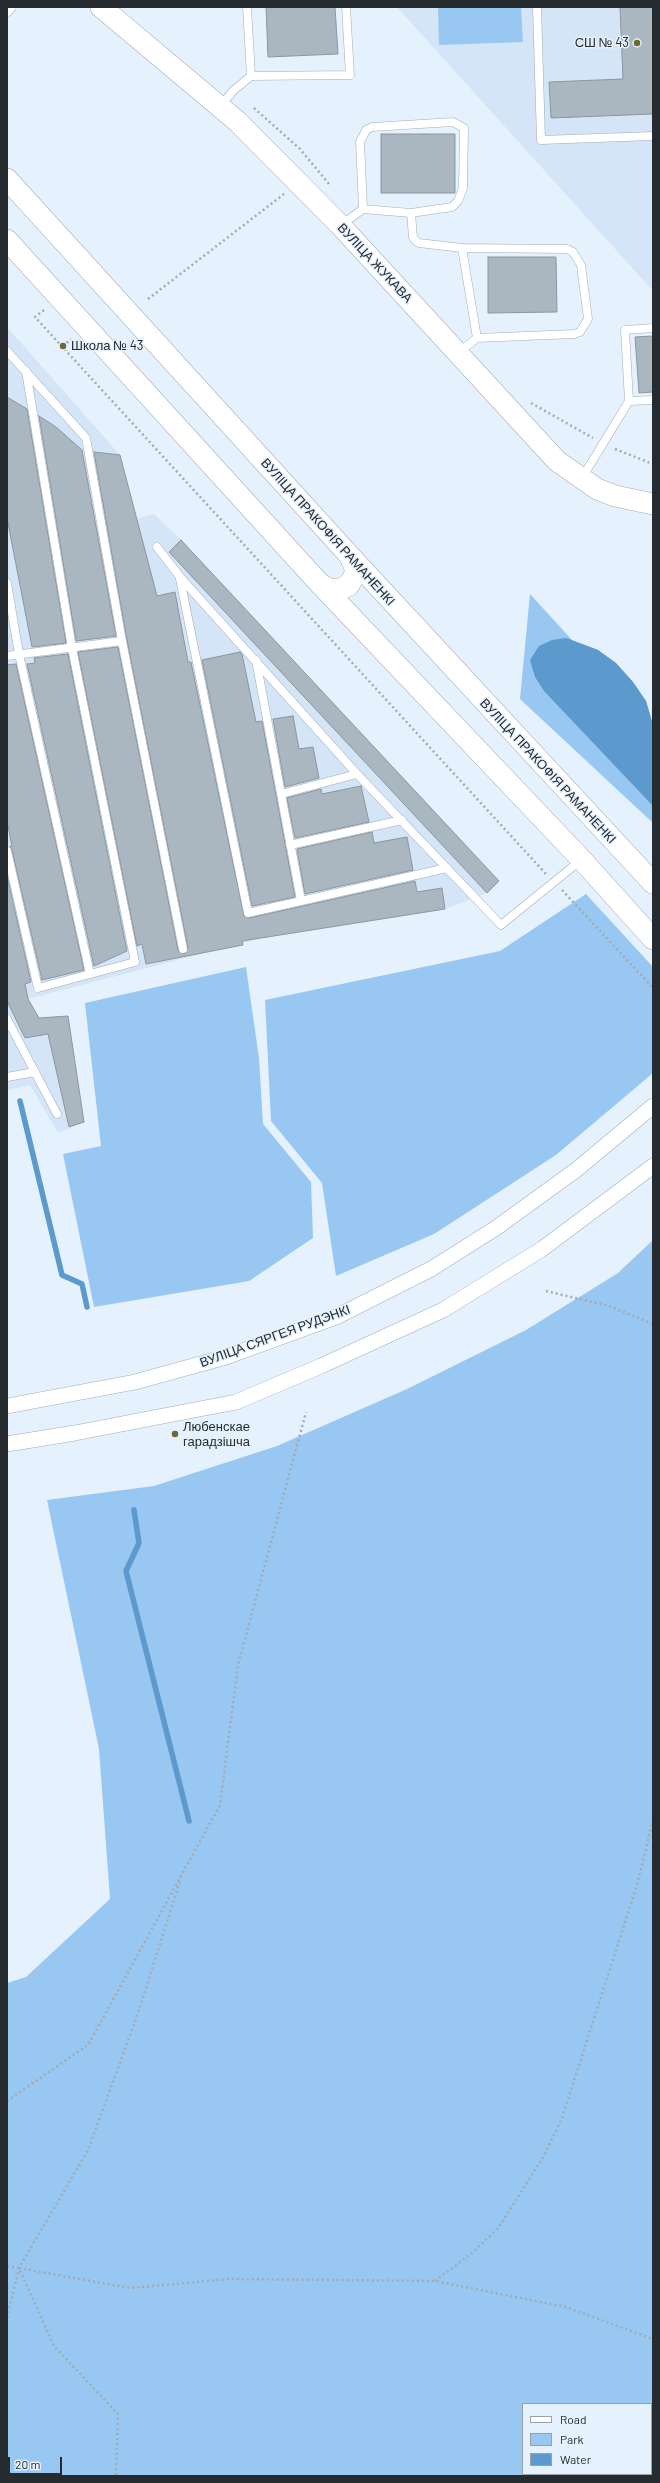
<!DOCTYPE html>
<meta charset="utf-8">
<style>
body{margin:0}
#map{position:relative;width:660px;height:2483px;overflow:hidden;background:#e5f2fd;font-family:Barlow,sans-serif}
canvas{display:block}
.frame{position:absolute;inset:0;border:8px solid #262b2f;pointer-events:none}
.legend{position:absolute;left:522px;top:2403px;width:130px;height:72px;box-sizing:border-box;background:#e5f2fd;border:1px solid #99a2ab;margin:0;padding:5px 7px;list-style:none;font-size:12px;color:#262b2f}
.legend li{display:flex;align-items:center;gap:8px;height:20px}
.legend b{width:20px;border:1px solid #99a2ab}
.scale{position:absolute;left:8px;top:2457px;width:54px;height:18px;box-sizing:border-box;border:2px solid #262b2f;border-top:0;padding-left:5px;font-size:12px;line-height:14px;white-space:nowrap;color:#262b2f;-webkit-text-stroke:3px #e5f2fd;paint-order:stroke}
</style>
<div id="map">
<canvas width="660" height="2483"></canvas>
<div class="frame"></div>
<ul class="legend">
<li><b style="height:5px;background:#fff"></b>Road</li>
<li><b style="height:11px;background:#98c7f1"></b>Park</li>
<li><b style="height:11px;background:#5c99cd"></b>Water</li>
</ul>
<div class="scale">20 m</div>
</div>
<script>
const ctx = document.querySelector('canvas').getContext('2d');
ctx.lineJoin = 'round';
function fillPath(path, color) { ctx.fillStyle = color; ctx.fill(path, 'evenodd'); }
const shape = rows => new Path2D(rows.map(r => 'M' + r).join(''));
function strokePath(path, color, width, dash) { ctx.strokeStyle = color; ctx.lineWidth = width; ctx.lineCap = dash ? 'butt' : 'round'; ctx.setLineDash(dash || []); ctx.stroke(path); }
function drawText(font, color, halo, rows, align = 'center') {
  ctx.font = font + ' Barlow,sans-serif'; ctx.lineWidth = 3; ctx.setLineDash([]); ctx.textBaseline = 'middle'; ctx.strokeStyle = halo; ctx.fillStyle = color; for (const [text, x, y, turn = 0] of rows) {
    ctx.save(); ctx.translate(x, y); ctx.rotate((+turn || 0) * Math.PI / 180); ctx.textAlign = isNaN(turn) ? turn : align; if (halo) ctx.strokeText(text, 0, 0); ctx.fillText(text, 0, 0); ctx.restore();
  }
}
fillPath(shape([
 [397,7,653,7,653,291],
 [7,327,120,455,135,519,154,514,181,540,499,881,487,893,445,909,266,937,28,999,39,1018,68,1016,84,1122,58,1133,30,1085,7,1090]
]), '#d3e5f6');
fillPath(shape([
 [438,7,521,7,523,42,439,45],
 [530,594,572,640,598,650,616,663,633,682,646,701,653,725,653,823,520,699],
 [586,894,653,967,653,1073,556,1155,434,1234,336,1276,322,1183,271,1121,265,1000,500,951],
 [246,967,259,1058,263,1124,311,1182,313,1238,249,1281,94,1307,63,1154,101,1146,85,1003],
 [653,1240,653,2476,7,2476,7,1983,26,1977,110,1899,99,1749,47,1500,154,1486,277,1446,407,1389,526,1330,618,1273],
 [523,2404,651,2404,651,2474,523,2474]
]), '#98c7f1');
fillPath(shape([
 [566,638,598,650,616,663,633,682,646,701,653,725,653,806,544,691,535,677,530,660,539,646,552,640]
]), '#5c99cd');
strokePath(shape([
 [20,1101,62,1275,82,1284,87,1307],
 [134,1510,139,1543,126,1571,189,1821]
]), '#5c99cd', 5.5);
const building = shape([
 [266,7,335,7,338,54,268,57,266,7],
 [620,7,653,7,653,114,551,118,549,82,623,79,620,7],
 [381,134,455,134,455,193,381,193,381,134],
 [488,257,556,257,557,312,488,313,488,257],
 [653,336,653,392,639,393,635,337,653,336],
 [7,397,27,409,66,643,32,647,7,518,7,397],
 [39,416,56,427,82,450,116,636,76,641,39,416],
 [94,452,120,455,157,596,175,592,188,662,191,662,244,916,249,918,415,881,417,892,442,888,445,909,242,941,243,945,146,964,142,944,137,946,78,652,118,647,178,950,184,954,188,948,127,640,94,452],
 [181,540,499,881,487,893,169,552,181,540],
 [240,652,242,654,256,722,262,721,295,897,252,906,202,660,240,652],
 [68,654,127,951,94,966,27,664,35,663,34,658,68,654],
 [16,664,84,970,42,980,12,850,10,846,12,846,7,821,7,665,16,664],
 [293,716,299,749,313,747,319,778,285,787,273,719,293,716],
 [361,786,369,822,295,838,287,798,321,789,322,794,361,786],
 [372,832,374,843,407,837,413,870,305,894,297,849,372,832],
 [7,876,31,982,25,984,28,999,39,1018,68,1016,84,1122,69,1127,48,1034,25,1038,7,1001,7,876]
]);
fillPath(building, '#aab6c0');
strokePath(building, '#8b96a1', 1);
const lane = shape([
 [247,7,251,76],
 [537,7,541,140,653,136],
 [7,13,12,7],
 [221,105,234,90,251,76,350,75,346,7],
 [411,213,413,237,416,241,419,243,462,248],
 [341,225,363,209,411,213,452,207,458,201,463,188,464,128,453,122,372,127,366,130,360,142,363,209],
 [7,351,86,438,122,641,183,949],
 [458,353,477,338,574,334,580,332,588,319,581,265,573,252,567,249,462,248,477,338],
 [629,401,653,400],
 [582,478,629,401,625,330,653,328],
 [157,547,180,577,357,774,501,925,581,860],
 [180,579,248,913,447,868],
 [7,583,19,654,90,974],
 [7,656,122,641],
 [256,660,301,901],
 [281,794,357,774],
 [290,845,402,820],
 [7,851,38,988,135,962,72,648,26,371],
 [7,1019,57,1114],
 [7,1077,35,1072]
]);
const street = shape([
 [7,1406,135,1382,226,1357,336,1317,431,1269,496,1228,576,1170,653,1106],
 [7,1444,75,1433,236,1402,321,1366,443,1310,542,1249,653,1166]
]);
const secondary = shape([
 [101,7,238,122,340,225,557,461,597,489,615,496,653,504],
 [7,179,350,556,653,883],
 [7,240,320,584,582,860,653,939],
 [320,584,331,590,343,588,349,585,355,574,355,568,350,556]
]);
strokePath(lane, '#a1adb7', 9);
strokePath(street, '#a1adb7', 16);
strokePath(secondary, '#a1adb7', 22);
strokePath(shape([
 [254,108,300,149,329,184],
 [148,299,284,194],
 [44,310,35,317,546,874],
 [63,346,71,339],
 [531,403,593,438],
 [615,449,653,464],
 [562,890,653,988],
 [546,1291,609,1306,653,1324],
 [7,2101,88,2045,220,1805,238,1665,306,1412],
 [7,2266,19,2268,54,2346,118,2414,116,2476],
 [19,2268,130,2288,229,2279,435,2281,566,2307,653,2339],
 [435,2281,472,2253,499,2227,544,2156,562,2118,637,1885,653,1820],
 [7,2318,19,2268,88,2150,136,2019,181,1878]
]), '#a1abb3', 2.5, [2, 3]);
strokePath(lane, '#fff', 8);
strokePath(street, '#fff', 15);
strokePath(secondary, '#fff', 21);
for (const [x, y, r, color] of [
 [637,43,4,"#736734"],
 [63,346,4,"#736734"],
 [175,1434,4,"#736734"]
]) { const dot = new Path2D(); dot.arc(x, y, r, 0, 2 * Math.PI); ctx.fillStyle = color; ctx.fill(dot); strokePath(dot, '#e5f2fd', 1.5); }
drawText('13px', '#262b2f', '#e5f2fd', [
 ["СШ № 43",629,43,"right"],
 ["Школа № 43",71,346],
 ["Любенскае",183,1427],
 ["гарадзішча",183,1442]
], 'left');
drawText('13px', '#262b2f', '#e5f2fd', [
 ["ВУЛІЦА ЖУКАВА",375,263,47],
 ["ВУЛІЦА ПРАКОФІЯ РАМАНЕНКІ",328,532,48],
 ["ВУЛІЦА ПРАКОФІЯ РАМАНЕНКІ",548,771,47],
 ["ВУЛІЦА СЯРГЕЯ РУДЭНКІ",275,1336,-20]
]);
</script>
